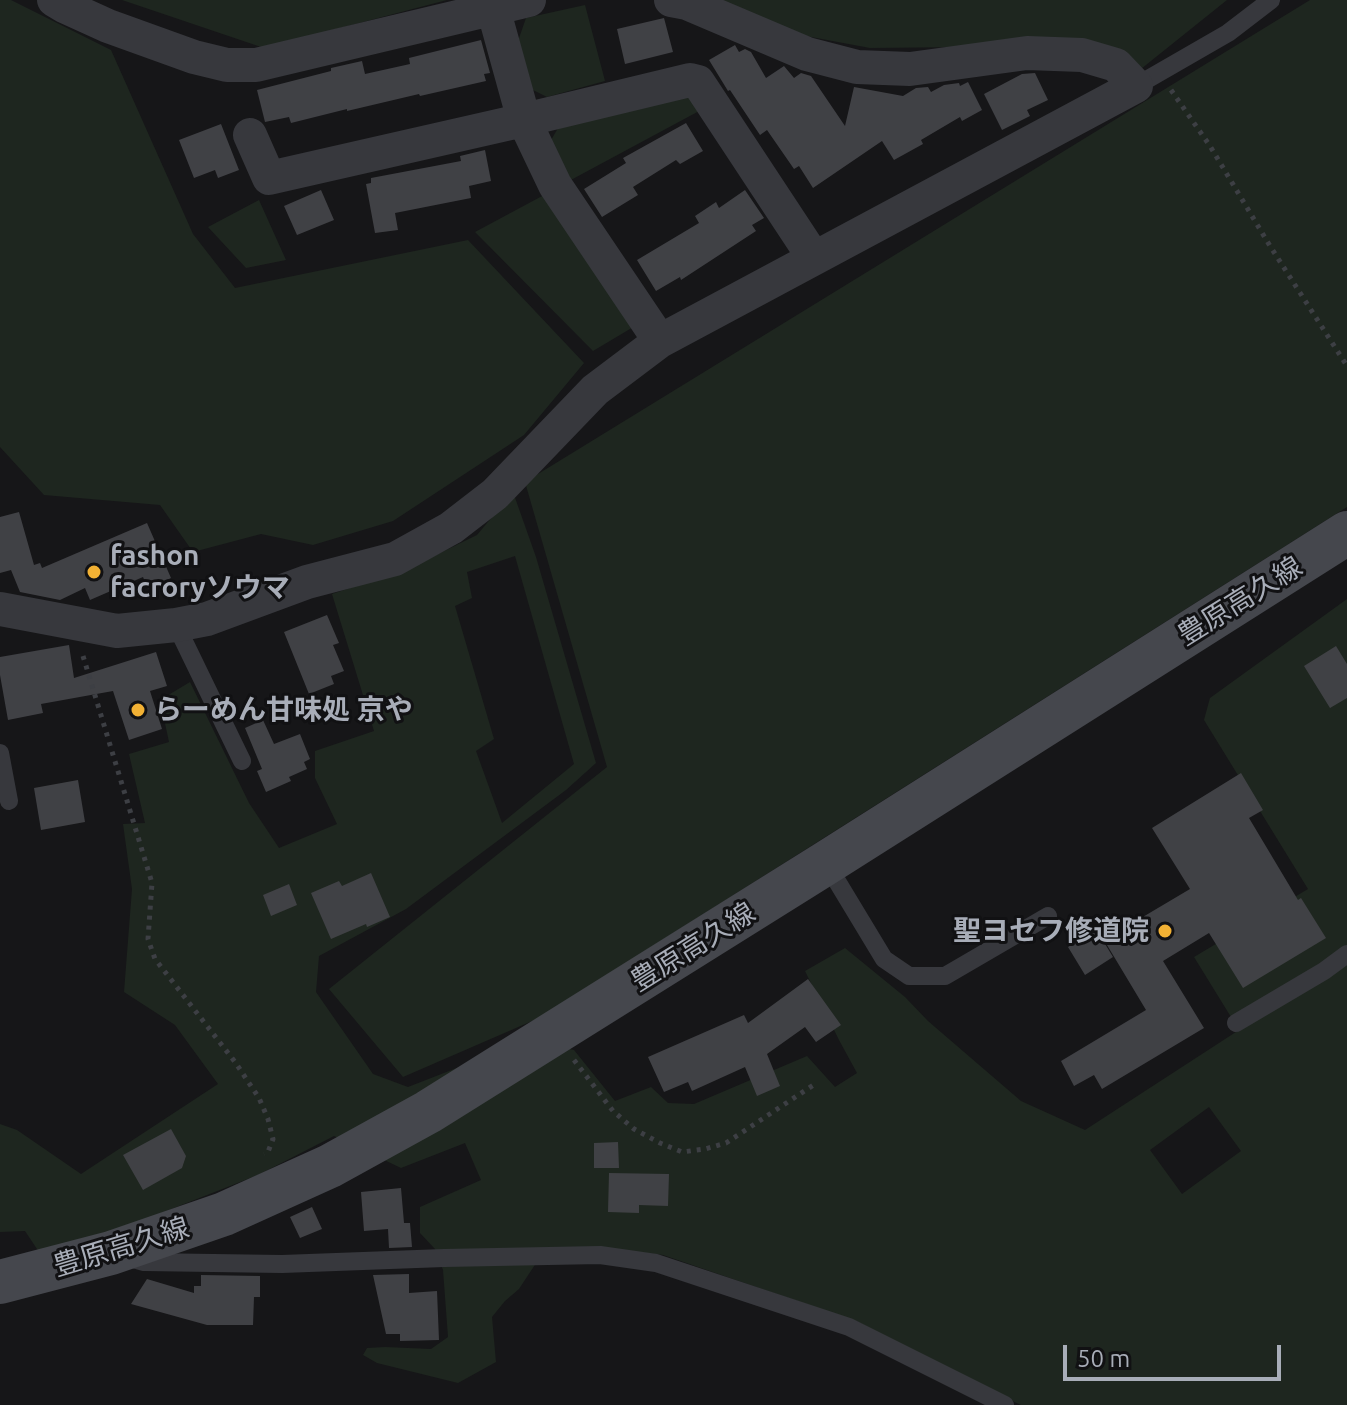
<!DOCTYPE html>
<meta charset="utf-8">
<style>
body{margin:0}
#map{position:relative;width:1347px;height:1405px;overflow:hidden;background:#161618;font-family:Ubuntu,sans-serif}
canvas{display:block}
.scale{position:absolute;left:1063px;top:1345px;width:218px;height:36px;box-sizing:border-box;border:4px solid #a8adb8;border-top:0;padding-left:10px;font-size:24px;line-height:28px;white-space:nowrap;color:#a8adb8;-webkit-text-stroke:6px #111113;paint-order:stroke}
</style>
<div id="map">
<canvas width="1347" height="1405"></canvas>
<div class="scale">50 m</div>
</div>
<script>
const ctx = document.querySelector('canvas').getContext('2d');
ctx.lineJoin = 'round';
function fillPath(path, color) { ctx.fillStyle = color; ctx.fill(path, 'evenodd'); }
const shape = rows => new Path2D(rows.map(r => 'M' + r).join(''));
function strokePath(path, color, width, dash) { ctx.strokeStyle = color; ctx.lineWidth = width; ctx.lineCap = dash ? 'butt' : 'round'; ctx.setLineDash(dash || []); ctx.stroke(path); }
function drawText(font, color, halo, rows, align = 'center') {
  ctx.font = font + ' Ubuntu,"Noto Sans JP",sans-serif'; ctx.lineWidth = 6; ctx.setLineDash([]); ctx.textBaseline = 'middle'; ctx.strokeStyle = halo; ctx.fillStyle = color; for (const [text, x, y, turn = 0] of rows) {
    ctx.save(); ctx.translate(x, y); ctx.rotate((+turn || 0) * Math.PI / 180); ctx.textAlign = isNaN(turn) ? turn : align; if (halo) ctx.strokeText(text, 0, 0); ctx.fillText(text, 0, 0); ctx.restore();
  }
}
fillPath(shape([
 [0,0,11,0,111,50,193,234,235,288,468,240,584,363,524,435,393,521,313,545,261,534,193,552,160,505,44,495,0,447],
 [122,0,447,0,264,48],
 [710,0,1227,0,1141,69,968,47,870,48,795,34],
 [1310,0,1347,0,1347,507,539,1018,403,1077,329,989,607,767,525,482],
 [585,5,605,81,547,97,531,89,518,41,526,18],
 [680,93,691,99,701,110,569,181,547,147,561,123],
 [544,195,635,326,593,351,475,232],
 [259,200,286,260,246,268,208,227],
 [513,492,536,557,596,763,566,790,406,909,319,956,316,992,373,1074,408,1087,508,1048,532,1040,574,1050,615,1101,651,1087,668,1103,694,1104,807,1056,835,1087,857,1073,839,1040,805,971,845,948,905,997,928,1021,1021,1101,1085,1130,1239,1030,1194,957,1308,889,1204,720,1210,698,1347,599,1347,1405,1021,1405,954,1374,858,1322,663,1255,595,1247,546,1248,519,1289,505,1301,492,1317,496,1362,458,1383,377,1363,363,1355,367,1348,385,1347,431,1349,448,1337,443,1270,435,1249,420,1233,420,1207,481,1180,465,1143,401,1168,334,1136,258,1175,100,1237,41,1255,25,1231,0,1232,0,1124,17,1130,81,1174,218,1084,175,1025,124,992,132,889,123,824,145,823,129,754,169,742,160,700,190,682,249,803,279,848,337,824,315,778,315,751,374,731,332,594,407,569,477,535],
 [515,556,574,764,502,823,476,751,494,739,455,606,472,598,467,572],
 [1209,1107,1241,1151,1182,1194,1150,1150]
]), '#1e261f');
fillPath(shape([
 [664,18,673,52,625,64,617,29],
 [481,40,490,73,484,74,486,81,420,96,419,94,347,111,347,109,291,123,289,117,265,122,257,90,331,71,331,68,362,61,365,74,410,64,409,58],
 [735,45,739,52,745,49,751,52,766,78,784,66,794,78,801,73,811,76,845,126,854,87,903,96,916,88,928,87,931,92,944,85,959,83,960,86,968,82,982,110,962,121,960,117,921,140,923,144,894,160,882,141,813,188,799,166,794,169,767,130,760,135,730,90,728,91,709,60],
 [1035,73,1048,100,1027,110,1030,116,1002,130,984,94,1022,74],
 [686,123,703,151,680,164,676,160,633,187,638,195,602,217,584,189,626,163,623,158],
 [221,124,239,170,218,178,215,170,194,178,179,140],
 [485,150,491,181,469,186,471,198,395,213,398,230,375,233,366,184,371,183,371,178,461,161,460,156],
 [321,190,334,220,297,235,284,206],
 [745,190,764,218,752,225,756,231,681,280,680,277,656,291,637,260,699,223,695,216,716,202,719,208],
 [19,512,34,565,40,563,42,568,147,523,171,578,148,589,143,577,90,600,85,588,60,600,20,592,11,570,0,573,0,517],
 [327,615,339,643,333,645,344,671,331,676,334,684,309,694,284,632],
 [69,645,74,678,156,652,167,686,150,691,162,729,129,740,113,691,41,704,43,713,8,720,0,675,0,657],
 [1336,646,1347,664,1347,698,1330,708,1304,666],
 [263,720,274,744,300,734,310,759,304,762,307,769,289,777,291,781,266,792,257,771,262,769,245,728],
 [1241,773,1263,810,1249,818,1298,900,1301,898,1326,938,1243,988,1209,933,1163,961,1204,1028,1102,1089,1094,1075,1074,1086,1061,1061,1146,1010,1104,940,1190,889,1152,828],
 [78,780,85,822,41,830,34,788],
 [371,873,390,917,367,927,366,924,331,939,311,893,339,881,342,886],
 [289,884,297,905,271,916,263,895],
 [1096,929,1113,957,1085,975,1068,947],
 [808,979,841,1025,816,1042,805,1027,767,1054,780,1086,757,1096,745,1067,692,1091,688,1082,664,1092,648,1057,744,1015,748,1023],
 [171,1129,186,1156,182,1168,143,1190,123,1155],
 [618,1142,619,1168,594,1168,594,1143],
 [609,1173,669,1174,668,1206,639,1205,639,1213,608,1212],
 [401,1188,404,1223,410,1223,412,1247,389,1248,388,1229,364,1231,361,1192],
 [312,1207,322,1229,300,1238,290,1217],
 [409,1274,409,1293,437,1291,439,1340,400,1341,400,1334,386,1334,373,1275],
 [201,1275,260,1276,260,1297,254,1297,253,1325,207,1325,131,1304,147,1279,194,1293,194,1286,201,1286]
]), '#404145');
strokePath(shape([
 [1171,90,1210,146,1270,246,1347,366],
 [83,656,152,883,148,939,155,959,235,1062,259,1098,268,1119,273,1139,268,1152,264,1154],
 [574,1060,613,1111,634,1129,660,1143,682,1152,705,1149,726,1143,815,1084]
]), '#3d3f44', 5, [4, 6]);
strokePath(shape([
 [1136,86,1228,33,1271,0],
 [176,625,242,761],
 [0,753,9,801],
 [826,863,884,959,909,976,945,976,1048,916],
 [1236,1023,1324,971,1347,954],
 [130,1258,144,1262,282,1264,444,1258,600,1255,656,1263,849,1327,1005,1405]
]), '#37383d', 18);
strokePath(shape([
 [54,0,64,6,108,26,194,57,227,65,256,65,529,0],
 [493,8,524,120,555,185,660,341],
 [250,135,269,178,524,120,690,80,698,82,814,258],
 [0,609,117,631,176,625,207,619,307,582,395,559,451,528,495,494,595,390,660,341,1136,86,1116,65,1082,55,1027,53,910,69,857,67,807,54,687,3,671,0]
]), '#37383d', 34);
strokePath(shape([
 [0,1282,111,1253,224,1214,330,1166,428,1112,826,863,1347,533]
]), '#45474d', 44);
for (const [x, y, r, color] of [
 [94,572,8,"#f2b134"],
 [138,710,8,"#f2b134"],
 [1165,931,8,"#f2b134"]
]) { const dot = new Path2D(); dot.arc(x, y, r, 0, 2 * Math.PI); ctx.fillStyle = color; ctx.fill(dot); strokePath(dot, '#111113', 3); }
drawText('bold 28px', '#a8adb8', '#111113', [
 ["fashon",110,556],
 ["facroryソウマ",110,588],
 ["らーめん甘味処 京や",154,710],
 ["聖ヨセフ修道院",1149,931,"right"]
], 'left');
drawText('28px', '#a8adb8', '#111113', [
 ["豊原高久線",1240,601,-32],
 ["豊原高久線",693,947,-32],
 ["豊原高久線",121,1247,-17]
]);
</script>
